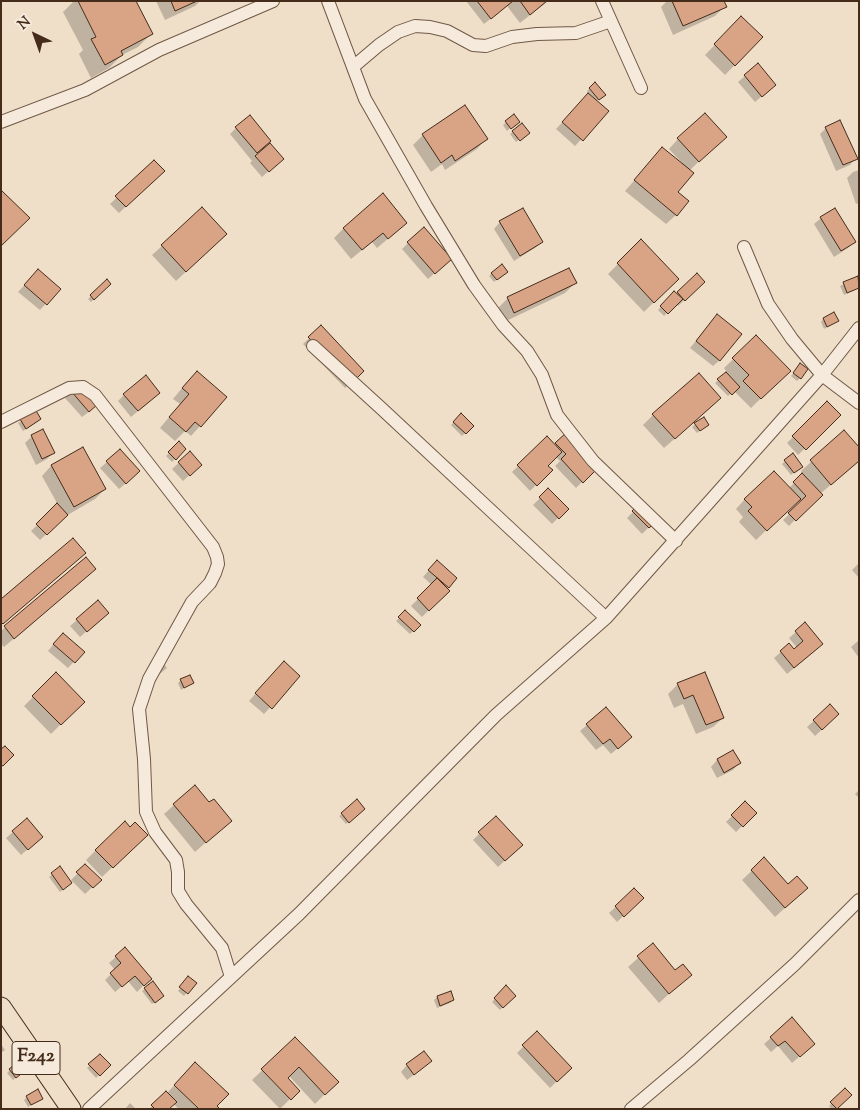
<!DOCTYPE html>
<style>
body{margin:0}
#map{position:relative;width:860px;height:1110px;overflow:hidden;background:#f0dfc8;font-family:"Sorts Mill Goudy",serif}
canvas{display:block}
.frame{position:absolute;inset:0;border:2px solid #442b1a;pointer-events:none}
.north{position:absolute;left:10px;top:10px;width:50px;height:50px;-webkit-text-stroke:4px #f5eadb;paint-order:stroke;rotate:318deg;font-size:14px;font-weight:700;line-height:20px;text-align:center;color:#442b1a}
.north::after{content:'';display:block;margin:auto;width:18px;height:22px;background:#442b1a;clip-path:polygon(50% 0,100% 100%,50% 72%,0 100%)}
</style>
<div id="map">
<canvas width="860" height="1110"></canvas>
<div class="frame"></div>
<div class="north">N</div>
</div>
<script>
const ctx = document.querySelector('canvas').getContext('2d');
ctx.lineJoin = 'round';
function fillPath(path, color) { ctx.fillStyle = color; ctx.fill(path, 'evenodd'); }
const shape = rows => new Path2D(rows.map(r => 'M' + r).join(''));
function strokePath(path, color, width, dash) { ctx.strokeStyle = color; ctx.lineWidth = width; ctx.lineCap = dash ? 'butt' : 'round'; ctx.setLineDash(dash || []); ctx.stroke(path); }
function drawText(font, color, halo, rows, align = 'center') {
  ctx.font = font + ' "Sorts Mill Goudy",serif'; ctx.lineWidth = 4; ctx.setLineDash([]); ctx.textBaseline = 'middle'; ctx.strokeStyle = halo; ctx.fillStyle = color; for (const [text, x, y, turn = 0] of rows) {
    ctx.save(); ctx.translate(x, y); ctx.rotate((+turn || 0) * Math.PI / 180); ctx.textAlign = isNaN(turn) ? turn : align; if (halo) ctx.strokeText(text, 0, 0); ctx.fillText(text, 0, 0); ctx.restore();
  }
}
fillPath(shape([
 [74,1,135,1,152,33,138,47,122,55,109,68,91,78,79,54,83,50,63,12],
 [156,1,200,1,195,6,165,20],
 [466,1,548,1,520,23,507,6,484,24],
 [667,1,723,1,725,6,715,16,673,35,661,7],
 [741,18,762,37,725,75,705,55],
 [758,65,768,91,755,102,738,82],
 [595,84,604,94,596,102,607,112,575,146,556,129,589,94,587,91],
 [465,107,486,139,477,149,445,170,442,164,431,172,413,145,423,135],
 [513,116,515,124,507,131,503,125],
 [236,128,268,143,282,159,262,177,250,163,252,161,230,134],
 [826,128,856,158,850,165,836,171,820,134],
 [513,132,525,135,516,142,510,134],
 [678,139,715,146,689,171,676,192,676,215,666,224,625,191,662,149,682,163,669,149],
 [154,162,157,177,119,213,110,204],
 [859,170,859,203,856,204,847,178,853,172],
 [821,218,854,242,848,248,834,257,814,224],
 [500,222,542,242,535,248,514,261,494,229],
 [344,228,396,232,377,248,372,242,351,259,334,238],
 [641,241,677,279,644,312,608,274],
 [408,243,444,265,428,279,402,249],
 [216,244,176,281,152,255,162,246],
 [492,273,503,274,494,282,489,276],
 [697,275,704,282,678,306,676,304,664,316,658,310,674,293,676,295],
 [32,277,59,289,40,310,18,292],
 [858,277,859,288,844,295,840,286],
 [107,281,110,284,91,302,88,299],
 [575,283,565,293,504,322,498,308,508,298],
 [823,319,837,321,824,329,821,322],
 [711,322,720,360,713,366,690,348],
 [321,327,363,371,345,388,303,344],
 [756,337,789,371,751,408,734,391,728,396,715,383,727,372,724,368],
 [798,368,800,378,797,381,791,376],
 [187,382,200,426,191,436,185,431,175,441,160,428,180,404,173,399],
 [72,392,90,411,82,417,65,398],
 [124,395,152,399,131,417,118,401],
 [827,403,839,415,798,455,787,443],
 [710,408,664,448,643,425,653,415],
 [35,411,37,422,23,431,18,423],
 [461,415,472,426,462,436,451,425],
 [704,418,705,427,697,433,692,427],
 [42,431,53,453,47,459,36,465,25,443,32,436],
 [844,432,854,465,820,494,789,526,783,520,801,503,798,500,756,540,739,522,743,517,736,509,745,499,789,488,803,474,801,471],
 [567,434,598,466,576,488,555,466,560,461,556,457,547,466,551,470,530,491,512,472,547,438,554,446],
 [179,443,185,449,172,462,166,456],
 [82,449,105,489,95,499,66,516,40,540,31,531,58,505,42,476,51,466],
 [190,453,194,471,183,481,172,469],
 [785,461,798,469,791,475,782,464],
 [107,462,132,478,119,489,100,468],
 [548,490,567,509,552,524,533,505],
 [641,504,656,520,642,534,627,518],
 [86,558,85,578,4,647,1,644,1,631],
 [859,563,859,578,852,570],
 [431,568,456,578,446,589,448,591,422,617,411,606,432,585,423,577],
 [405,612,419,625,410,634,396,621],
 [101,619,80,637,70,626,77,620],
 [805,624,815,651,787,674,774,658,789,645,794,651,797,648,789,638],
 [859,640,859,658,851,647],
 [56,641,83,652,68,668,48,651],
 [161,660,167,668,156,677],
 [277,669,299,676,264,714,249,701],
 [56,674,83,702,51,734,24,706],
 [705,674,723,718,713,727,696,734,683,704,674,708,668,694,678,684],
 [181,680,192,683,181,690,178,683],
 [830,706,831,721,815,736,807,727],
 [606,709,624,743,611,754,603,745,596,750,580,731],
 [733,752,739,763,733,770,717,778,711,767,717,760],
 [859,790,859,798,855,794],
 [745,803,755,813,736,832,726,822],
 [209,804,230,821,195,852,164,814,174,805],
 [361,812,346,824,339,816,342,814],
 [496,817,521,845,498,867,473,840],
 [130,829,136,845,102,877,86,860,96,850],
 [13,832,35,843,21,855,6,838],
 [764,859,796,898,775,917,742,880],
 [85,866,100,880,85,894,71,880],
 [60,868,68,885,60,892,49,877],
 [634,890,642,898,617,922,609,913],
 [653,945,675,972,690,975,659,1003,628,967],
 [125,949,144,985,137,992,128,981,115,992,105,980,115,970,109,963],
 [186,981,195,983,184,996,178,991],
 [506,987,515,996,500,1010,492,1002],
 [145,989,159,999,152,1004,142,991],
 [450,992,453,1000,450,1003,437,1008,434,1000,437,997],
 [792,1019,807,1050,792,1063,778,1046,771,1052,764,1044],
 [537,1033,570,1068,550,1088,517,1053],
 [295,1039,337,1082,315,1104,289,1076,286,1079,298,1091,280,1109,252,1080],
 [1,1044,5,1050,1,1053],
 [100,1055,109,1065,96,1078,87,1068],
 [407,1065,424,1067,407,1080,401,1072],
 [10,1070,21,1074,13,1080,7,1073],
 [185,1074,218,1109,179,1109,173,1104,168,1109,149,1109,167,1093],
 [845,1090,850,1095,836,1109,831,1109,829,1106],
 [27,1097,41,1099,28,1107,24,1100],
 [130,1103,136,1109,125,1109]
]), '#0003');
const building = shape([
 [78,1,136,1,153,34,121,51,123,55,105,65,91,39,96,37,78,1],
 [171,1,197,1,175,11,171,1],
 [477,1,513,1,491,19,477,1],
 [520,1,547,1,530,15,520,1],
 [672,1,724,1,727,7,683,26,672,1],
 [741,16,763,37,735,66,714,44,741,16],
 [758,63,776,85,762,97,744,75,758,63],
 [595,82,606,95,599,100,589,88,595,82],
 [588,93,609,111,583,141,562,122,588,93],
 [465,105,488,139,455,161,452,155,441,163,422,134,465,105],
 [705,113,727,137,699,162,677,138,705,113],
 [514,114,520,122,511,129,505,121,514,114],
 [250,115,271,141,257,153,235,127,250,115],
 [840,120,858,159,843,165,825,127,840,120],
 [522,123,530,133,520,141,512,131,522,123],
 [270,143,284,159,269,172,255,156,270,143],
 [662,147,694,173,678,192,689,201,677,216,634,180,662,147],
 [154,160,165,171,126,207,115,196,154,160],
 [1,190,30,218,1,246,1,190],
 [383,193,407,223,388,239,383,233,362,250,343,228,383,193],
 [202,207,227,234,186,272,161,245,202,207],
 [523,208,543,242,520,256,499,221,523,208],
 [835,208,856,242,841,251,820,217,835,208],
 [424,227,452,259,435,274,407,242,424,227],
 [641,239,679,279,654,303,617,263,641,239],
 [502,264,508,272,497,280,491,273,502,264],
 [569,268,577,283,514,313,507,297,569,268],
 [38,269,61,289,47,305,24,285,38,269],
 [697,273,705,282,685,301,677,292,697,273],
 [858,276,859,288,847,293,843,282,858,276],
 [107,279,111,284,94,300,90,295,107,279],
 [674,291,683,299,668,314,660,306,674,291],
 [834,312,839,321,827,327,823,318,834,312],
 [717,314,742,334,720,361,696,341,717,314],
 [321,325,364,371,352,383,308,337,321,325],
 [756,335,791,371,761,399,743,381,749,375,732,358,756,335],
 [800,363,808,369,801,379,793,373,800,363],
 [197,371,227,397,201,427,195,422,186,432,169,417,189,394,182,388,197,371],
 [726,372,740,387,732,395,717,379,726,372],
 [699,373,721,398,675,439,652,414,699,373],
 [146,375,160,393,138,411,123,394,146,375],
 [80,383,98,404,89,412,71,391,80,383],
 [827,401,841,415,806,450,792,436,827,401],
 [35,409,41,419,26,429,20,419,35,409],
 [461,413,474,426,466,434,453,422,461,413],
 [704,417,709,425,700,431,694,423,704,417],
 [43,429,55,453,42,459,31,435,43,429],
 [844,430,859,447,859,461,831,485,810,460,844,430],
 [567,432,600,466,583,483,561,459,566,454,555,443,567,432],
 [547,436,562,452,548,466,553,470,537,486,517,465,547,436],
 [179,441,186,449,176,460,168,452,179,441],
 [83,447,106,489,74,507,51,465,83,447],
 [120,449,140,471,126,484,106,461,120,449],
 [190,451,202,465,190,476,178,462,190,451],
 [793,453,803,467,794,473,784,460,793,453],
 [774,471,801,499,767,531,748,511,752,507,744,499,774,471],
 [802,473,823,495,796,521,788,513,806,496,793,482,802,473],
 [548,488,569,509,559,519,539,497,548,488],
 [641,502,658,520,649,528,632,511,641,502],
 [57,503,68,515,47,535,36,524,57,503],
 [73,538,86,553,3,624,1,622,1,599,73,538],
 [86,557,96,569,14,639,4,626,86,557],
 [437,560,457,578,449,588,428,570,437,560],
 [437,578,450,591,429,611,417,598,437,578],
 [98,600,109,613,87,632,76,619,98,600],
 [405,610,421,625,414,632,398,617,405,610],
 [805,622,823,644,794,668,780,651,789,643,794,649,803,641,795,631,805,622],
 [63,633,85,652,75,663,53,644,63,633],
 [284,661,300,676,272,709,255,693,284,661],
 [56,672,85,702,61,725,32,696,56,672],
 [705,672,724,718,706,725,693,695,684,699,677,683,705,672],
 [190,675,194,683,184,688,180,679,190,675],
 [830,704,839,714,822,730,813,720,830,704],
 [606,707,632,737,618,749,610,739,603,744,586,724,606,707],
 [5,746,14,755,3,766,1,765,1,749,5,746],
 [733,750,741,763,724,773,717,759,733,750],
 [195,785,209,802,214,799,232,821,206,843,173,804,195,785],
 [357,799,365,809,349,823,341,813,357,799],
 [745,801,757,813,743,827,731,815,745,801],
 [496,816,523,845,505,861,478,832,496,816],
 [27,818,43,837,28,850,12,831,27,818],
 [125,821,130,827,135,822,148,835,113,868,95,850,125,821],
 [764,857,788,884,797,876,808,888,785,908,751,870,764,857],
 [85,864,102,880,93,888,76,872,85,864],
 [60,866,72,883,63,890,51,873,60,866],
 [634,888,644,898,624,917,615,906,634,888],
 [653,943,675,970,683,964,692,975,669,994,637,956,653,943],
 [125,947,152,979,144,986,135,976,122,987,110,973,121,963,115,956,125,947],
 [188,976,197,983,188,994,179,987,188,976],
 [153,981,164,996,155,1003,144,988,153,981],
 [506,985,516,996,503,1008,494,998,506,985],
 [451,991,454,1000,440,1006,437,996,451,991],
 [792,1017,815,1044,800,1057,785,1041,778,1046,770,1037,792,1017],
 [537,1031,572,1068,557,1082,522,1045,537,1031],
 [295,1037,339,1082,325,1095,299,1067,288,1078,300,1091,291,1100,261,1069,295,1037],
 [424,1051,432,1061,414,1075,406,1064,424,1051],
 [100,1054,111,1065,100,1076,88,1064,100,1054],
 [18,1062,25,1071,16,1078,9,1069,18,1062],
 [195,1062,229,1094,217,1106,220,1109,199,1109,174,1085,195,1062],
 [845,1088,852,1095,837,1109,830,1102,845,1088],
 [38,1089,43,1099,31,1105,26,1096,38,1089],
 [166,1091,177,1102,169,1109,155,1109,151,1105,166,1091]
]);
fillPath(building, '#d9a485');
strokePath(building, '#442b1a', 1);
const street = shape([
 [328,1,365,99,426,206,474,285,503,325,527,351,542,375,557,415,593,461,676,541],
 [602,1,641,88],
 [353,67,379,45,398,32,415,26,430,27,447,31,473,45,486,46,512,37,537,34,576,33,611,21],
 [1,122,85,90,159,50,273,1],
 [744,247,768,304,792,339,822,375,859,403],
 [313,346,382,409,606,618],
 [1,422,69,388,83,387,95,395,213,547,217,557,218,564,215,573,210,583,192,602,149,679,139,709,144,759,146,812,155,832,176,860,178,872,178,891,186,904,222,948,231,977],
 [89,1109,299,914,496,715,606,618,822,375,859,328],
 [631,1109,689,1060,795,964,859,900]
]);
const primary = shape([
 [1,1007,71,1109]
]);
strokePath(street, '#6f5846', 14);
strokePath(primary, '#442b1a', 21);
strokePath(street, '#f5eadb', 12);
strokePath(primary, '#f0dfc8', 19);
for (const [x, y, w] of [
 [36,1058,48]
]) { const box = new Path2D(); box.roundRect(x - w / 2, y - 16.5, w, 33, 4); ctx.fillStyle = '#f5eadb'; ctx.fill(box); strokePath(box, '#442b1a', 1); }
drawText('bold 19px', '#442b1a', null, [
 ["F242",36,1058]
]);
</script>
